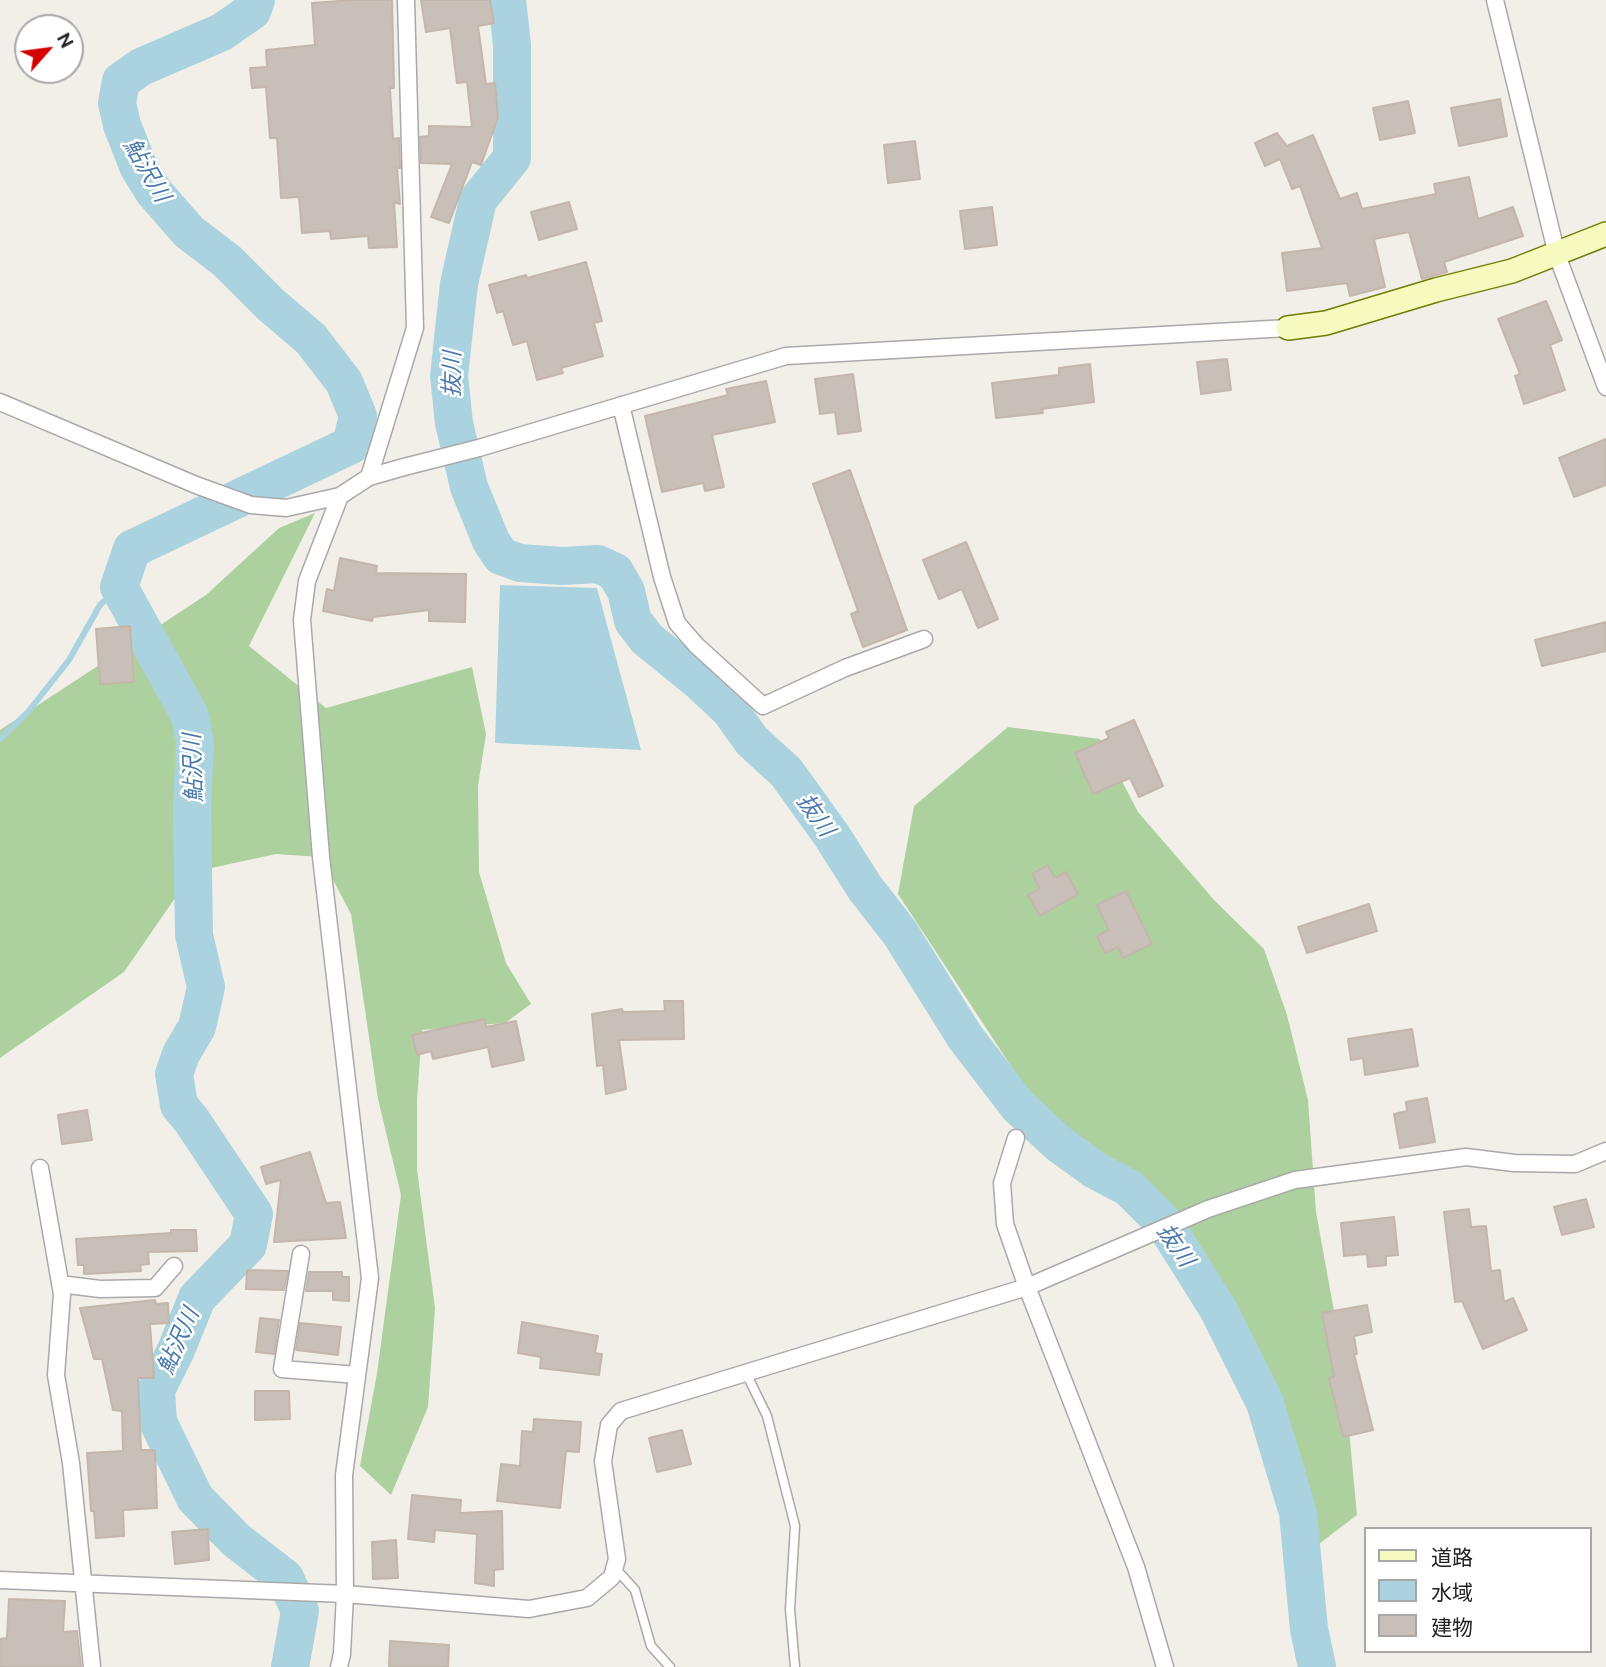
<!DOCTYPE html>
<meta charset="utf-8">
<style>
body{margin:0}
#map{position:relative;width:1606px;height:1667px;overflow:hidden;background:#f2efe9;font-family:Ubuntu,"Noto Sans JP",sans-serif}
canvas{display:block}
.legend{position:absolute;left:1364px;top:1527px;width:228px;height:126px;box-sizing:border-box;background:#fff;border:2px solid #a7a7a7;margin:0;padding:9px 12px;list-style:none;font-size:21px;color:#222}
.legend li{display:flex;align-items:center;gap:14px;height:35px}
.legend b{width:35px;border:2px solid #a7a7a7}
.north{position:absolute;left:14px;top:14px;width:70px;height:70px;box-sizing:border-box;background:#fff;border:2px solid #a7a7a7;border-radius:50%;rotate:62deg;font-size:19px;font-weight:700;line-height:28px;text-align:center;color:#222}
.north::after{content:'';display:block;margin:auto;width:24px;height:32px;background:#d40000;clip-path:polygon(50% 0,100% 100%,50% 72%,0 100%)}
</style>
<div id="map">
<canvas width="1606" height="1667"></canvas>
<ul class="legend">
<li><b style="height:9px;background:#f7fabf"></b>道路</li>
<li><b style="height:19px;background:#aad3df"></b>水域</li>
<li><b style="height:19px;background:#c7bfb8"></b>建物</li>
</ul>
<div class="north">N</div>
</div>
<script>
const ctx = document.querySelector('canvas').getContext('2d');
ctx.lineJoin = 'round';
function fillPath(path, color) { ctx.fillStyle = color; ctx.fill(path, 'evenodd'); }
const shape = rows => new Path2D(rows.map(r => 'M' + r).join(''));
function strokePath(path, color, width, dash) { ctx.strokeStyle = color; ctx.lineWidth = width; ctx.lineCap = dash ? 'butt' : 'round'; ctx.setLineDash(dash || []); ctx.stroke(path); }
function drawText(font, color, halo, rows, align = 'center') {
  ctx.font = font + ' Ubuntu,"Noto Sans JP",sans-serif'; ctx.lineWidth = 5; ctx.setLineDash([]); ctx.textBaseline = 'middle'; ctx.strokeStyle = halo; ctx.fillStyle = color; for (const [text, x, y, turn = 0] of rows) {
    ctx.save(); ctx.translate(x, y); ctx.rotate((+turn || 0) * Math.PI / 180); ctx.textAlign = isNaN(turn) ? turn : align; if (halo) ctx.strokeText(text, 0, 0); ctx.fillText(text, 0, 0); ctx.restore();
  }
}
fillPath(shape([
 [315,513,249,646,326,708,472,667,486,734,478,786,479,872,506,963,531,1004,505,1023,422,1030,417,1100,417,1169,435,1308,428,1407,391,1495,360,1466,377,1373,401,1195,378,1099,351,914,321,857,276,854,193,872,124,972,0,1058,0,730,206,595,279,528],
 [1008,727,1100,739,1138,812,1215,901,1264,949,1287,1015,1308,1100,1316,1212,1342,1355,1357,1515,1311,1550,1262,1365,1127,1206,1045,1118,898,894,914,806]
]), '#add19e');
fillPath(shape([
 [500,585,597,588,641,750,495,743]
]), '#aad3df');
strokePath(shape([
 [0,739,28,712,69,660,100,605,119,587]
]), '#aad3df', 6);
strokePath(shape([
 [256,0,252,11,222,32,141,67,121,81,117,103,122,125,139,168,154,192,189,232,227,261,270,304,311,339,344,382,358,416,351,445,132,549,119,587,190,716,195,743,192,807,194,935,206,987,197,1027,181,1054,174,1074,179,1105,192,1121,254,1214,248,1245,197,1298,176,1350,156,1390,158,1422,195,1498,236,1540,285,1578,300,1611,290,1667],
 [507,0,512,45,512,158,478,200,459,284,449,376,454,423,469,487,491,541,501,556,520,563,562,566,598,564,615,572,626,591,633,621,647,639,699,681,729,709,752,741,786,772,832,836,865,888,900,933,965,1037,1018,1106,1059,1144,1095,1170,1129,1188,1164,1223,1218,1309,1265,1403,1298,1513,1309,1629,1317,1667]
]), '#aad3df', 38);
const building = shape([
 [353,0,392,0,394,88,390,88,393,139,399,138,400,163,400,168,397,168,400,204,394,202,397,247,369,248,368,236,331,239,330,231,302,233,299,197,281,198,277,138,270,138,266,87,252,88,250,68,267,67,266,50,315,45,312,3,353,0],
 [421,0,490,0,494,23,478,26,486,84,495,83,498,117,481,165,472,162,449,223,431,217,452,164,421,163,420,137,429,136,429,126,472,127,467,82,457,83,450,28,426,32,421,0],
 [1500,99,1507,136,1459,146,1451,108,1500,99],
 [1408,101,1415,133,1380,140,1373,108,1408,101],
 [1277,133,1287,146,1313,135,1340,199,1357,193,1362,209,1436,194,1434,184,1469,177,1478,219,1513,207,1523,236,1444,262,1447,272,1422,279,1409,232,1374,239,1385,287,1350,296,1347,283,1287,291,1282,253,1322,248,1300,186,1292,189,1280,159,1265,166,1255,143,1277,133],
 [915,141,920,179,888,183,884,145,915,141],
 [569,202,577,229,539,240,531,212,569,202],
 [992,207,997,245,965,249,960,211,992,207],
 [586,262,602,321,594,323,603,356,561,368,563,373,537,380,527,341,513,345,503,311,497,313,489,285,526,275,527,278,586,262],
 [1546,301,1562,340,1550,345,1565,390,1524,404,1515,376,1520,374,1498,319,1546,301],
 [1227,359,1231,390,1201,394,1197,362,1227,359],
 [1090,364,1094,402,1042,409,1043,413,996,418,992,383,1059,375,1059,368,1090,364],
 [853,374,861,431,838,434,835,412,820,414,815,379,853,374],
 [766,381,775,422,712,435,724,487,705,491,703,483,662,492,645,416,728,395,726,389,766,381],
 [1606,439,1606,485,1574,497,1559,458,1606,439],
 [850,470,907,630,863,647,851,614,858,611,813,484,850,470],
 [966,542,998,619,978,628,962,589,939,599,923,560,966,542],
 [340,558,377,566,376,573,466,574,465,622,429,621,429,610,373,617,372,621,323,611,327,589,334,591,340,558],
 [1606,622,1606,651,1542,666,1535,640,1606,622],
 [130,626,134,682,100,684,96,629,130,626],
 [1134,720,1163,786,1139,797,1130,778,1093,794,1075,753,1109,738,1106,732,1134,720],
 [1048,865,1055,878,1066,872,1078,894,1040,916,1028,895,1040,888,1032,874,1048,865],
 [1126,891,1152,944,1123,958,1118,947,1105,953,1097,936,1109,930,1097,905,1126,891],
 [1369,904,1377,931,1307,953,1298,927,1369,904],
 [664,1001,683,1001,684,1039,619,1040,626,1089,606,1094,603,1065,597,1066,592,1014,622,1009,623,1012,665,1011,664,1001],
 [485,1019,486,1027,516,1021,524,1060,492,1067,488,1047,433,1059,431,1051,417,1055,412,1035,485,1019],
 [1412,1029,1418,1066,1365,1075,1363,1058,1351,1060,1348,1039,1412,1029],
 [1427,1098,1435,1142,1400,1148,1394,1114,1407,1111,1406,1102,1427,1098],
 [87,1110,92,1140,62,1144,58,1115,87,1110],
 [310,1152,326,1203,340,1202,346,1238,274,1242,281,1180,266,1184,261,1167,310,1152],
 [1586,1199,1594,1227,1562,1235,1554,1207,1586,1199],
 [1469,1209,1471,1227,1486,1226,1491,1271,1500,1270,1504,1302,1513,1298,1527,1330,1483,1349,1462,1301,1455,1302,1444,1212,1469,1209],
 [1394,1217,1398,1255,1386,1256,1386,1265,1368,1267,1367,1254,1344,1256,1341,1223,1394,1217],
 [171,1230,196,1230,197,1251,148,1252,149,1264,140,1265,141,1271,84,1274,84,1265,78,1265,76,1239,171,1233,171,1230],
 [247,1270,288,1271,284,1290,246,1289,247,1270],
 [309,1272,342,1272,342,1277,349,1277,349,1301,333,1300,333,1291,306,1291,309,1272],
 [155,1300,156,1304,168,1303,169,1323,150,1324,154,1378,138,1378,141,1450,155,1450,157,1508,123,1510,124,1536,96,1538,94,1511,91,1511,87,1453,123,1451,122,1411,113,1410,102,1359,94,1359,80,1308,155,1300],
 [1367,1305,1372,1332,1354,1336,1357,1354,1354,1354,1373,1430,1343,1437,1329,1378,1334,1377,1322,1313,1367,1305],
 [260,1318,279,1320,274,1354,256,1352,260,1318],
 [522,1322,598,1336,595,1353,602,1354,599,1375,540,1368,541,1357,518,1353,522,1322],
 [300,1323,341,1327,338,1355,296,1350,300,1323],
 [255,1391,289,1391,290,1419,255,1420,255,1391],
 [534,1419,581,1422,579,1452,566,1451,560,1508,497,1501,501,1464,520,1466,522,1431,533,1432,534,1419],
 [682,1430,691,1464,657,1472,649,1438,682,1430],
 [412,1495,461,1500,460,1513,502,1511,503,1569,494,1570,494,1586,475,1583,477,1534,435,1530,434,1542,408,1539,412,1495],
 [208,1529,209,1560,175,1564,172,1532,208,1529],
 [396,1540,398,1578,373,1579,372,1542,396,1540],
 [9,1599,65,1601,63,1632,77,1631,81,1667,0,1667,0,1639,7,1638,9,1599],
 [390,1641,449,1645,448,1667,389,1667,390,1641]
]);
fillPath(building, '#c7bfb8');
strokePath(building, '#c4b6ab', 2);
const lane = shape([
 [746,1373,767,1416,795,1526,790,1609,795,1667],
 [615,1568,635,1590,651,1646,670,1667]
]);
const street = shape([
 [1495,0,1557,255,1606,387],
 [0,402,196,485,251,505,286,508,340,496,369,477,404,467,479,448,786,356,1288,328],
 [621,405,662,577,677,623,696,645,763,706,845,668,924,639],
 [369,477,415,328,406,0],
 [1016,1138,1002,1183,1005,1224,1027,1287,1136,1567,1165,1667],
 [40,1168,62,1294,56,1375,71,1463,92,1667],
 [301,1254,282,1369,357,1375],
 [60,1284,100,1289,155,1288,174,1266],
 [0,1580,345,1594,529,1609,587,1598,612,1577,617,1559,603,1461,609,1425,621,1411,1027,1287,1208,1209,1295,1180,1466,1157,1514,1163,1575,1164,1606,1151],
 [339,1667,342,1654,345,1594,344,1475,370,1278,321,857,302,620,307,581,340,496]
]);
const secondary = shape([
 [1288,328,1326,323,1436,290,1512,271,1606,234]
]);
strokePath(lane, '#a9a9a9', 11);
strokePath(street, '#a9a9a9', 19);
strokePath(secondary, '#707d05', 26);
strokePath(lane, '#fff', 8);
strokePath(street, '#fff', 16);
strokePath(secondary, '#f7fabf', 23);
drawText('italic 23px', '#4a7aab', '#fff', [
 ["鮎沢川",147,170,60],
 ["抜川",452,374,-89],
 ["鮎沢川",193,768,-92],
 ["抜川",816,815,55],
 ["抜川",1176,1245,56],
 ["鮎沢川",178,1341,-66]
]);
</script>
